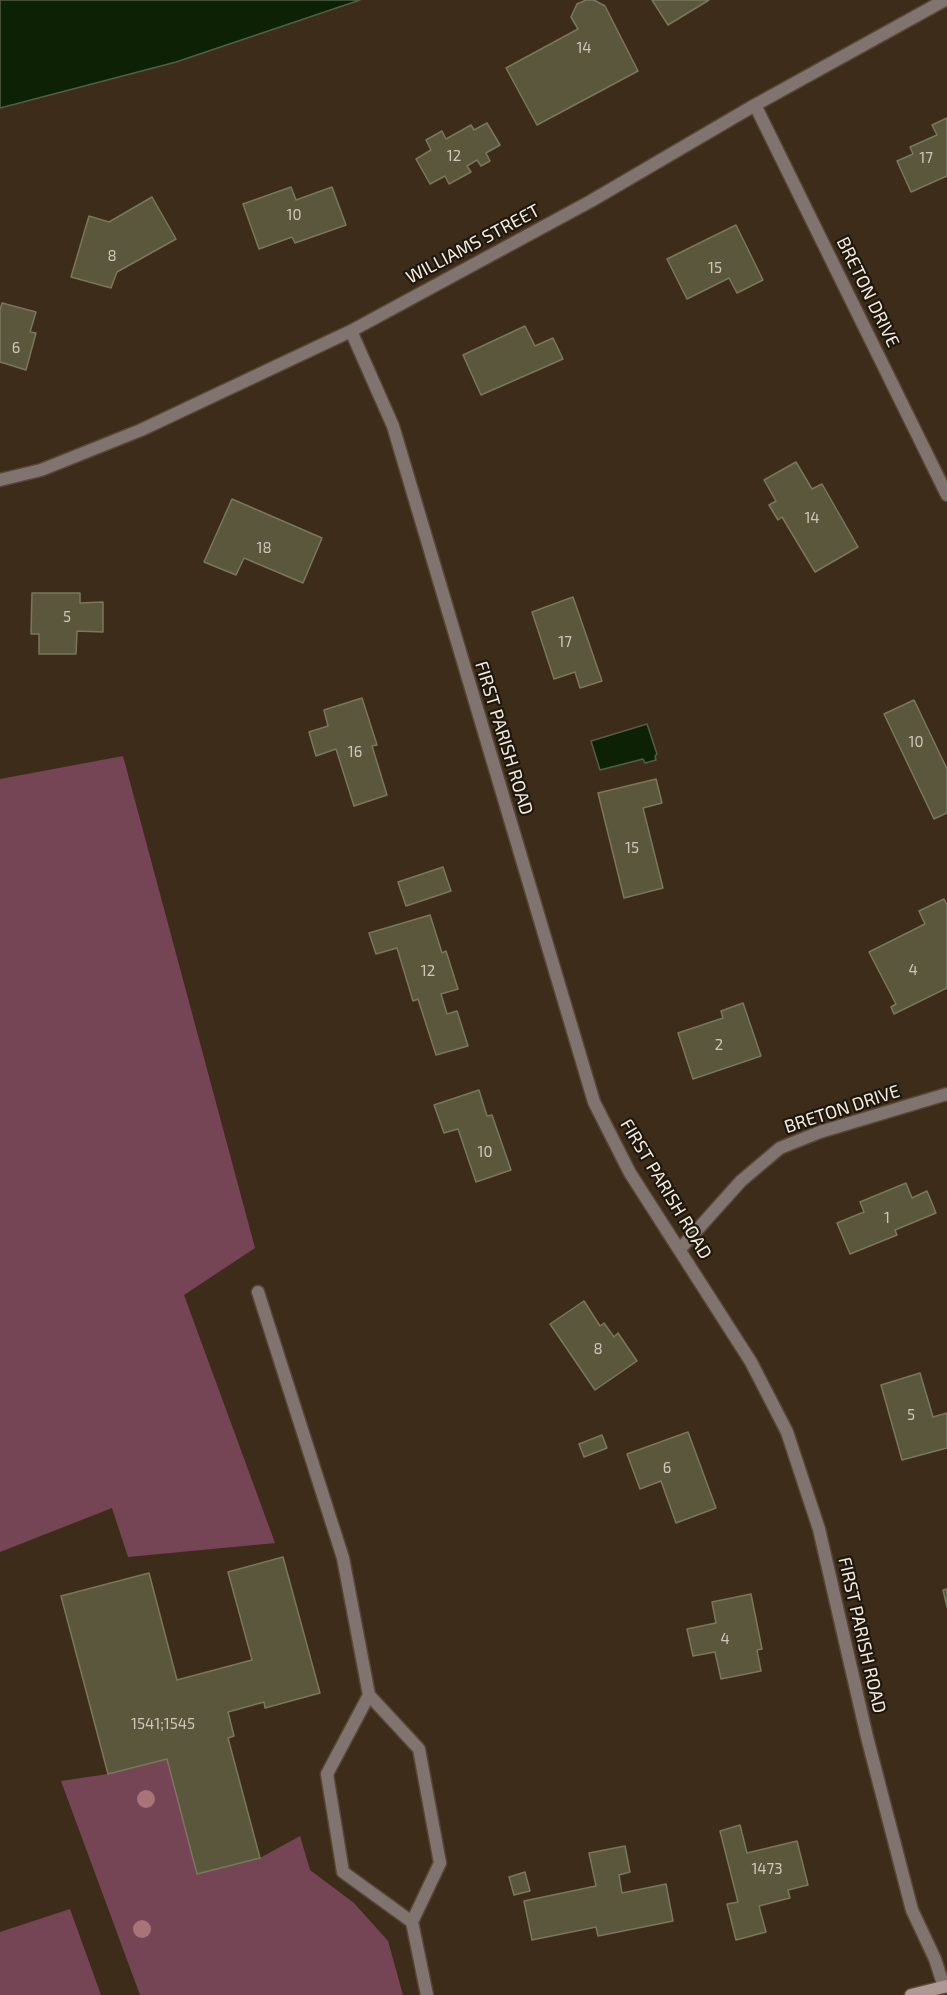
<!DOCTYPE html>
<style>
body{margin:0}
canvas{display:block;background:#3e2c1a}
</style>
<canvas width="947" height="1995"></canvas>
<script>
const ctx = document.querySelector('canvas').getContext('2d');
ctx.lineJoin = 'round';
function fillPath(path, color) { ctx.fillStyle = color; ctx.fill(path, 'evenodd'); }
const shape = rows => new Path2D(rows.map(r => 'M' + r).join(''));
function strokePath(path, color, width, dash) { ctx.strokeStyle = color; ctx.lineWidth = width; ctx.lineCap = dash ? 'butt' : 'round'; ctx.setLineDash(dash || []); ctx.stroke(path); }
function drawText(font, color, halo, rows, align = 'center') {
  ctx.font = font + ' "Exo 2",sans-serif'; ctx.lineWidth = 4.5; ctx.setLineDash([]); ctx.textBaseline = 'middle'; ctx.strokeStyle = halo; ctx.fillStyle = color; for (const [text, x, y, turn = 0] of rows) {
    ctx.save(); ctx.translate(x, y); ctx.rotate((+turn || 0) * Math.PI / 180); ctx.textAlign = isNaN(turn) ? turn : align; if (halo) ctx.strokeText(text, 0, 0); ctx.fillText(text, 0, 0); ctx.restore();
  }
}
fillPath(shape([
 [123,756,255,1248,184,1295,275,1543,128,1557,112,1508,0,1552,0,779],
 [167,1759,260,1858,300,1836,310,1870,354,1903,388,1941,403,1995,140,1995,61,1781,108,1774],
 [70,1909,101,1995,0,1995,0,1932]
]), '#754455');
const water = shape([
 [0,0,360,0,176,62,0,108,0,0],
 [647,724,657,754,655,756,656,760,645,763,643,759,600,770,591,741,647,724]
]);
fillPath(water, '#0d2104');
strokePath(water, '#545e46', 1.5);
const building = shape([
 [586,0,594,0,605,6,638,71,537,125,506,68,578,29,571,17,577,4,586,0],
 [652,0,709,0,668,25,652,0],
 [947,118,947,176,911,192,897,161,913,154,910,147,937,135,932,125,947,118],
 [487,123,500,145,486,153,490,161,481,166,477,160,467,166,471,172,449,184,445,176,430,184,416,159,431,150,426,140,442,131,446,139,471,125,474,130,487,123],
 [291,187,296,200,332,187,346,225,295,243,292,237,259,249,243,204,291,187],
 [152,197,176,239,117,272,111,288,71,277,89,216,109,222,152,197],
 [736,225,763,280,737,293,729,278,687,299,667,259,736,225],
 [2,303,36,312,30,332,36,333,26,370,0,362,0,310,2,303],
 [525,326,535,346,553,338,563,359,481,395,463,355,525,326],
 [796,462,812,489,822,484,858,547,815,572,782,517,778,520,769,505,776,501,764,480,796,462],
 [232,499,322,538,303,583,244,558,236,575,204,562,232,499],
 [32,593,80,593,80,603,103,602,103,632,77,631,76,654,39,654,39,634,31,634,32,593],
 [573,597,602,681,580,688,575,672,554,679,532,612,573,597],
 [362,698,377,745,372,746,387,795,354,806,336,749,316,756,309,732,328,726,324,710,362,698],
 [914,700,947,769,947,813,934,819,884,714,914,700],
 [656,779,662,803,643,808,663,888,624,898,598,793,656,779],
 [443,867,451,891,406,906,398,882,443,867],
 [944,899,947,905,947,988,894,1014,891,1007,896,1004,869,952,925,924,919,911,944,899],
 [430,915,442,953,446,951,458,989,441,994,447,1014,457,1011,468,1046,436,1055,418,999,413,1001,397,948,376,954,369,933,430,915],
 [743,1003,761,1056,693,1079,678,1033,723,1018,721,1011,743,1003],
 [479,1090,487,1116,492,1115,511,1170,476,1182,458,1129,444,1133,434,1105,479,1090],
 [906,1183,912,1198,927,1191,936,1213,895,1230,897,1235,850,1254,837,1223,864,1212,860,1202,906,1183],
 [584,1301,600,1326,604,1323,614,1337,618,1333,637,1361,595,1390,550,1324,584,1301],
 [920,1373,933,1417,947,1413,947,1448,902,1460,881,1385,920,1373],
 [688,1432,716,1508,676,1523,661,1481,640,1489,627,1454,688,1432],
 [602,1435,607,1448,584,1457,579,1444,602,1435],
 [283,1557,320,1693,265,1708,264,1702,228,1712,234,1736,228,1738,260,1858,197,1874,167,1759,108,1774,61,1596,149,1573,177,1680,252,1660,228,1572,283,1557],
 [947,1589,947,1607,943,1590,947,1589],
 [751,1594,762,1649,757,1650,761,1671,721,1679,715,1652,693,1656,687,1629,716,1623,712,1602,751,1594],
 [740,1825,747,1853,797,1841,808,1885,788,1890,790,1898,759,1906,766,1932,736,1940,727,1904,738,1902,720,1831,740,1825],
 [625,1846,630,1872,619,1875,622,1893,666,1884,673,1921,598,1936,596,1927,532,1940,524,1901,596,1886,589,1853,625,1846],
 [525,1872,530,1891,514,1895,509,1877,525,1872]
]);
fillPath(building, '#5a573d');
strokePath(building, '#7a775d', 1.5);
const lane = shape([
 [258,1292,343,1558,369,1695,327,1774,343,1872,412,1922,427,1995],
 [369,1695,419,1749,440,1863,412,1922]
]);
const street = shape([
 [755,105,947,495],
 [351,331,393,426,594,1102,630,1173,751,1362,787,1432,819,1529,867,1737,912,1910,935,1959,944,1987],
 [0,480,41,470,141,430,351,331,591,201,755,105,945,0],
 [680,1249,741,1181,780,1148,820,1132,947,1094]
]);
const secondary = shape([
 [911,1995,947,1986]
]);
strokePath(lane, '#584736', 15);
strokePath(street, '#584736', 15);
strokePath(secondary, '#584736', 15);
strokePath(lane, '#817470', 12);
strokePath(street, '#817470', 12);
strokePath(secondary, '#af9994', 12);
ctx.fillStyle = '#a87379';
for (const [x, y] of [
 [146,1799],
 [142,1929]
]) { ctx.beginPath(); ctx.arc(x, y, 9, 0, 2 * Math.PI); ctx.fill(); }
drawText('15px', '#d0c7b8', null, [
 ["14",584,48],
 ["12",454,156],
 ["17",926,158],
 ["10",294,215],
 ["8",112,256],
 ["15",715,268],
 ["6",16,348],
 ["14",812,518],
 ["18",264,548],
 ["5",67,617],
 ["17",565,642],
 ["10",916,742],
 ["16",355,752],
 ["15",632,848],
 ["4",913,970],
 ["12",428,971],
 ["2",719,1045],
 ["10",485,1152],
 ["1",887,1218],
 ["8",598,1349],
 ["5",911,1415],
 ["6",667,1468],
 ["4",725,1639],
 ["1541;1545",163,1724],
 ["1473",767,1869]
]);
drawText('18px', '#f8ece1', '#1e170e', [
 ["WILLIAMS STREET",473,244,-28],
 ["BRETON DRIVE",868,292,64],
 ["FIRST PARISH ROAD",504,738,73],
 ["BRETON DRIVE",842,1109,-18],
 ["FIRST PARISH ROAD",666,1189,59],
 ["FIRST PARISH ROAD",862,1635,77]
]);
</script>
